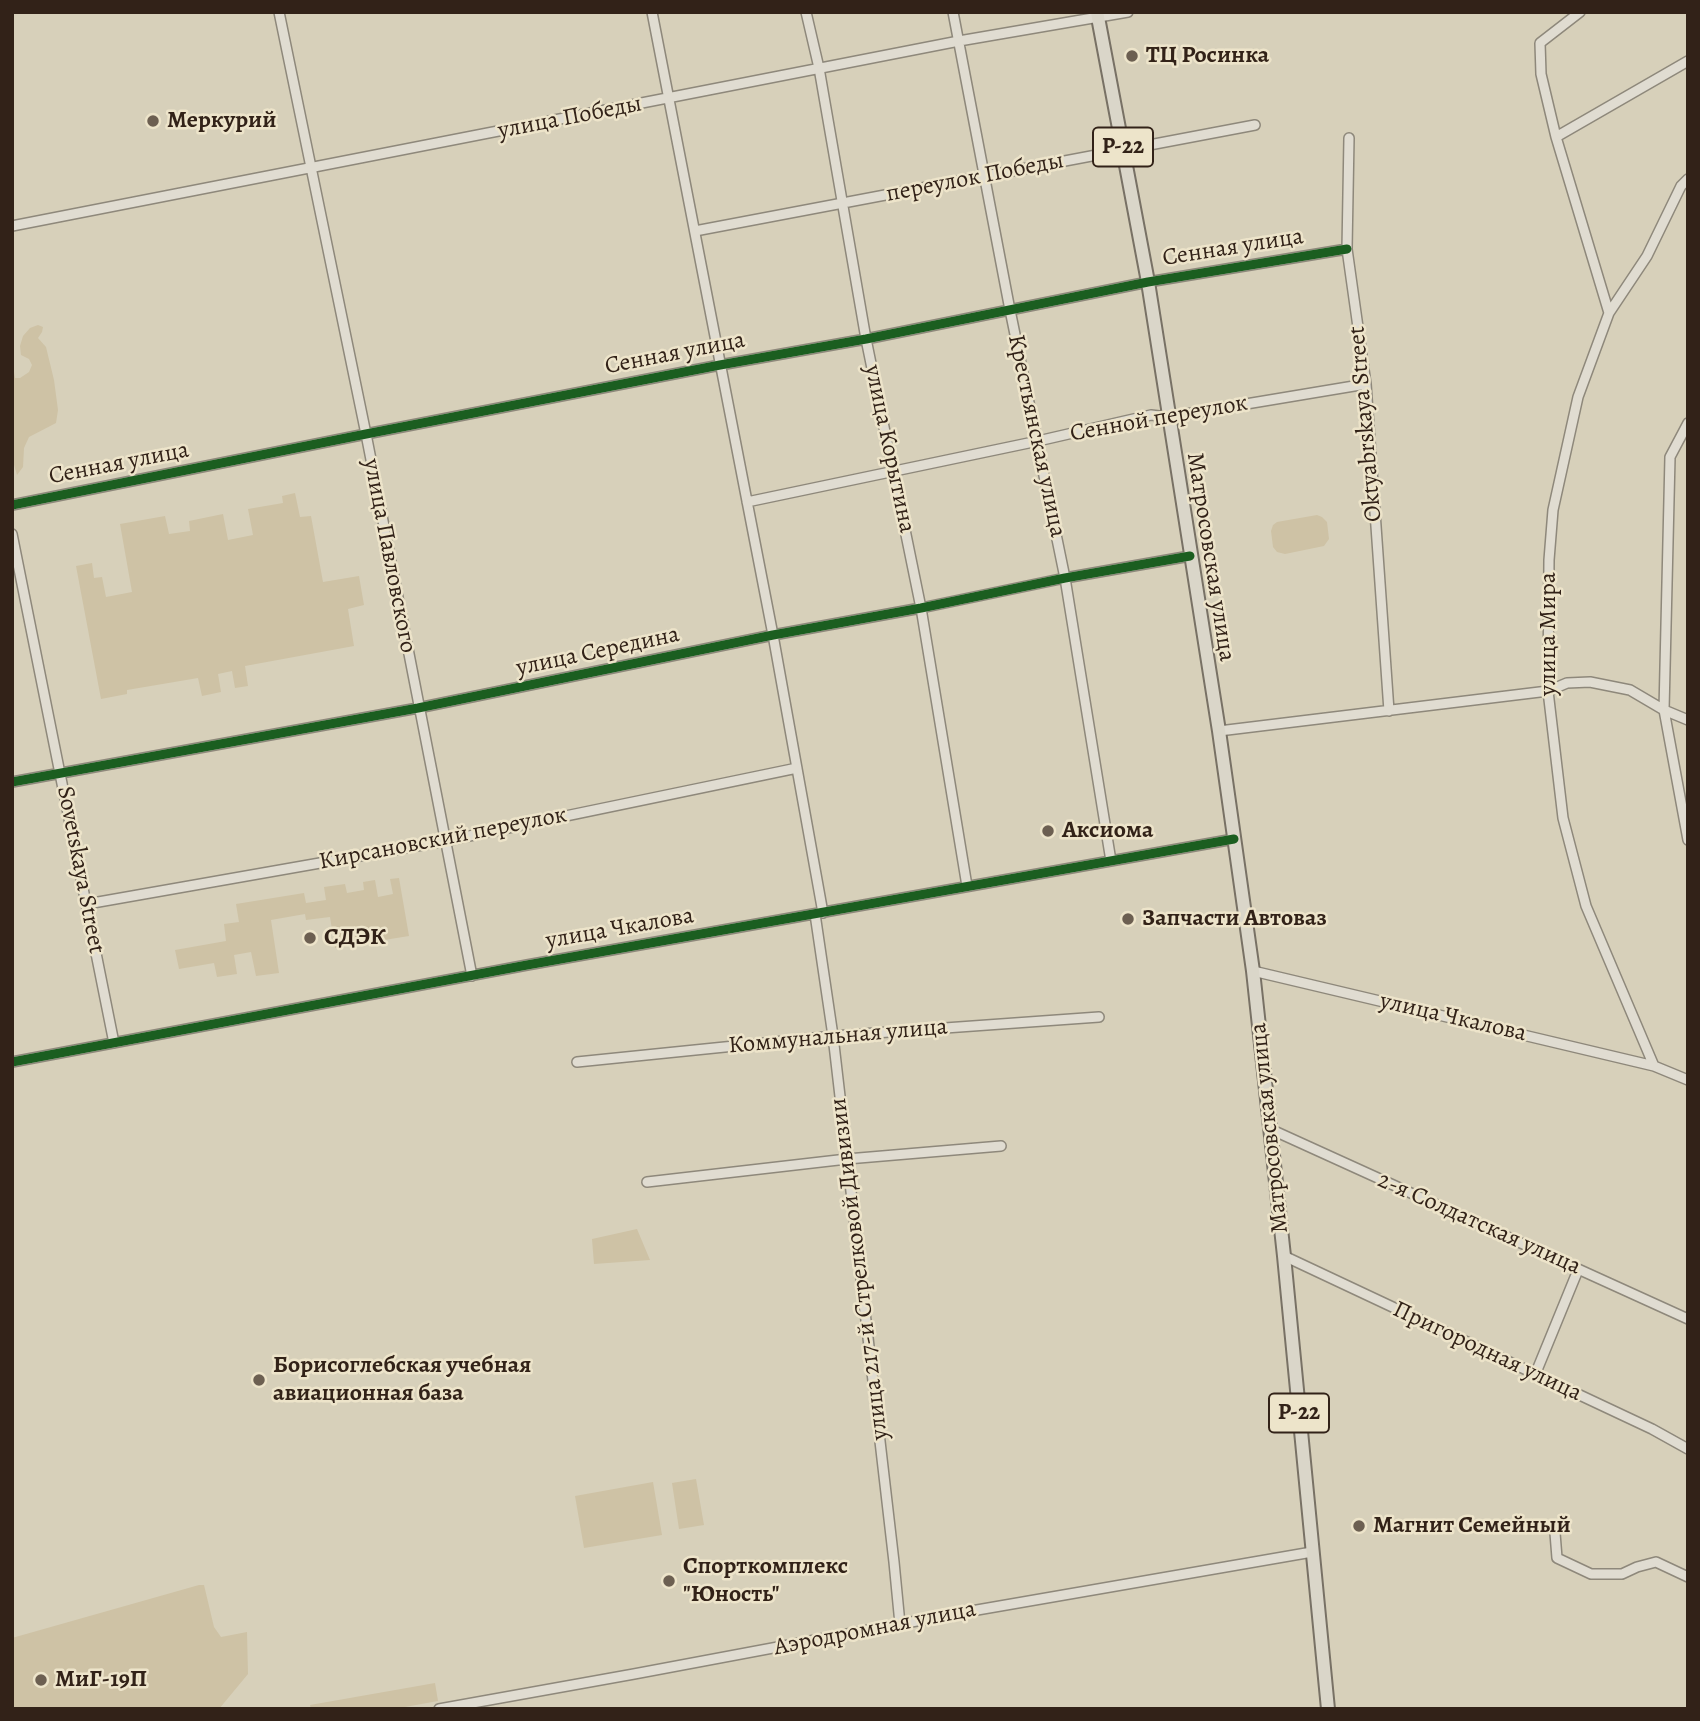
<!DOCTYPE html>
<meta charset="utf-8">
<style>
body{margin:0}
#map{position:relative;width:1700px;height:1721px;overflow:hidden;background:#d7d0ba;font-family:Alegreya,serif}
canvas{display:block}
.frame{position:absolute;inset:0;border:14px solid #322218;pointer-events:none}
</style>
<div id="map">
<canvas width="1700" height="1721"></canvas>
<div class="frame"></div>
</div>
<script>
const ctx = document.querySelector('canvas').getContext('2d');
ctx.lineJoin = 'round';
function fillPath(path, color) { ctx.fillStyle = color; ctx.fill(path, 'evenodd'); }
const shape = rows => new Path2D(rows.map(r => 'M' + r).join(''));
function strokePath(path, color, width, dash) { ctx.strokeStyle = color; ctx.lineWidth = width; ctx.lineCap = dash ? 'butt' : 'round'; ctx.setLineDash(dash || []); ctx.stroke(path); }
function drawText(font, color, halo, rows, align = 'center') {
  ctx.font = font + ' Alegreya,serif'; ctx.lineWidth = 5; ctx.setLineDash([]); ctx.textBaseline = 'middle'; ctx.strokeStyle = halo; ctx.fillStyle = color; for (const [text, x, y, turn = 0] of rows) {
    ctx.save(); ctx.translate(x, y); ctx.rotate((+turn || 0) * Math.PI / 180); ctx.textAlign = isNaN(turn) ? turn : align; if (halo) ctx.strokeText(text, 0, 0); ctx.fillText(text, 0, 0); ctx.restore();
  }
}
fillPath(shape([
 [38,325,43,327,42,332,38,338,46,347,54,380,58,410,56,423,29,437,24,448,23,467,17,475,12,458,12,372,14,372,15,378,20,378,29,372,32,365,29,359,21,355,20,346,23,336,30,328],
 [295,493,300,517,311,516,323,582,359,576,364,605,348,609,354,646,245,666,248,686,235,688,232,671,218,674,221,692,202,696,198,678,127,690,127,694,101,699,76,566,92,563,94,578,102,577,106,597,132,592,120,524,165,516,169,534,190,531,189,521,223,514,228,540,253,535,248,509,283,503,282,496],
 [1317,515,1322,517,1327,522,1329,539,1324,546,1285,554,1277,552,1273,547,1271,531,1273,525,1277,522],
 [399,878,409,936,335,948,330,917,306,920,305,914,271,920,279,973,256,976,251,952,234,955,237,974,217,977,214,963,179,969,175,950,226,941,224,924,239,922,236,904,304,893,306,903,326,900,324,887,345,884,347,893,364,890,363,882,375,880,378,897,393,894,390,879],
 [637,1229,650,1260,594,1264,592,1239],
 [696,1479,704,1525,679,1529,672,1483],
 [653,1482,662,1535,584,1548,575,1496],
 [199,1585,204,1585,214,1627,221,1637,247,1632,248,1674,219,1709,12,1709,12,1638],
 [435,1683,438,1701,394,1709,311,1709,310,1705]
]), '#cec2a5');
const minor = shape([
 [279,12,366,434,472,976],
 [652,12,773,635,823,913],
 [806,12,819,68,866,339,921,608,967,886],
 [953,12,1010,310,1065,578,1111,861],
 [1580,12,1540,43,1541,74,1556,137,1609,313],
 [1556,137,1688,61],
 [1349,138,1347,249,1366,384,1389,711],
 [12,226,959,41,1128,12],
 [695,231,1255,125],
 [1688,423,1670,457,1664,710,1688,840],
 [747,502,1038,441,1151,415,1168,417,1366,384],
 [12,505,366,434,720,365,866,339,1148,282,1347,249],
 [12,534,114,1043],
 [1219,731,1548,691,1567,683,1590,682,1630,690,1664,710,1688,720],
 [12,782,418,708,773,635,921,608,1065,578,1190,556],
 [87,904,445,841,797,768],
 [815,914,833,1036,894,1562,900,1624],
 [1253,971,1654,1066,1688,1080],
 [12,1062,527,965,1234,839],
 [577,1062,833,1036,1099,1017],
 [1654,1066,1586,906,1563,818,1548,691,1549,560,1553,510,1578,397,1609,313,1647,256,1681,186,1688,179],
 [1270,1129,1688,1319],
 [647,1182,847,1159,1001,1146],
 [1284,1256,1652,1429,1688,1449],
 [1535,1375,1578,1270],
 [1555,1533,1557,1558,1591,1574,1622,1574,1637,1567,1656,1562,1688,1577],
 [439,1709,634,1674,954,1614,1312,1552]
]);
const highway = shape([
 [1097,12,1148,282,1219,731,1253,971,1284,1256,1328,1709]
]);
strokePath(minor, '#8e887b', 12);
strokePath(highway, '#787165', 16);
strokePath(minor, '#e0dcd1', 9);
strokePath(highway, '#dad6c9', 12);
strokePath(shape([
 [12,505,366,434,720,365,866,339,1148,282,1347,249],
 [12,782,418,708,773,635,921,608,1065,578,1190,556],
 [12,1062,527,965,1234,839]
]), '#1b5e20', 9);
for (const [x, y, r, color] of [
 [1132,56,7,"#6c5f51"],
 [153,121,7,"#6c5f51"],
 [1048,831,7,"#6c5f51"],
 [1128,919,7,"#6c5f51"],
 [310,938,7,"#6c5f51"],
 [259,1380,7,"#6c5f51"],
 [1359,1526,7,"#6c5f51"],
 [669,1581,7,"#6c5f51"],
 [41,1680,7,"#6c5f51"]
]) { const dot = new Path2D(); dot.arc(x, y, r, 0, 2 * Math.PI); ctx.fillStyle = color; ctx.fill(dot); strokePath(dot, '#ede4ca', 2.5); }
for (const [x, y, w] of [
 [1123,147,60],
 [1299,1413,60]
]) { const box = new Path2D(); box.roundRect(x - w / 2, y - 19.5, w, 39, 5); ctx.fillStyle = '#ede4ca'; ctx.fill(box); strokePath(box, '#322218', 2); }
drawText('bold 23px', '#322218', null, [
 ["Р-22",1123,147],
 ["Р-22",1299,1413]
]);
drawText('bold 24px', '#322218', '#ede4ca', [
 ["ТЦ Росинка",1146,56],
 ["Меркурий",167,121],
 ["Аксиома",1062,831],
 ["Запчасти Автоваз",1142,919],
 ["СДЭК",324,938],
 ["Борисоглебская учебная",273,1366],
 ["авиационная база",273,1394],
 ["Магнит Семейный",1373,1526],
 ["Спорткомплекс",683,1567],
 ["\"Юность\"",683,1595],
 ["МиГ-19П",55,1680]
], 'left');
drawText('24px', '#322218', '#ede4ca', [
 ["улица Победы",570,118,-11],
 ["переулок Победы",975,178,-11],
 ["Сенная улица",1233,248,-9],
 ["Сенная улица",675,354,-11],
 ["Сенной переулок",1159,419,-10],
 ["Oktyabrskaya Street",1366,424,-95],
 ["Крестьянская улица",1036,436,78],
 ["улица Корытина",889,449,78],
 ["Сенная улица",119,464,-11],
 ["улица Павловского",389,556,79],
 ["Матросовская улица",1210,557,81],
 ["улица Мира",1549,634,-90],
 ["улица Середина",598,652,-12],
 ["Кирсановский переулок",443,839,-11],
 ["Sovetskaya Street",80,870,79],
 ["улица Чкалова",620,929,-10],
 ["улица Чкалова",1453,1018,13],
 ["Коммунальная улица",838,1037,-5],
 ["Матросовская улица",1270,1128,-96],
 ["2-я Солдатская улица",1479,1224,24],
 ["улица 217-й Стрелковой Дивизии",860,1269,-97],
 ["Пригородная улица",1487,1352,25],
 ["Аэродромная улица",875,1629,-11]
]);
</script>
